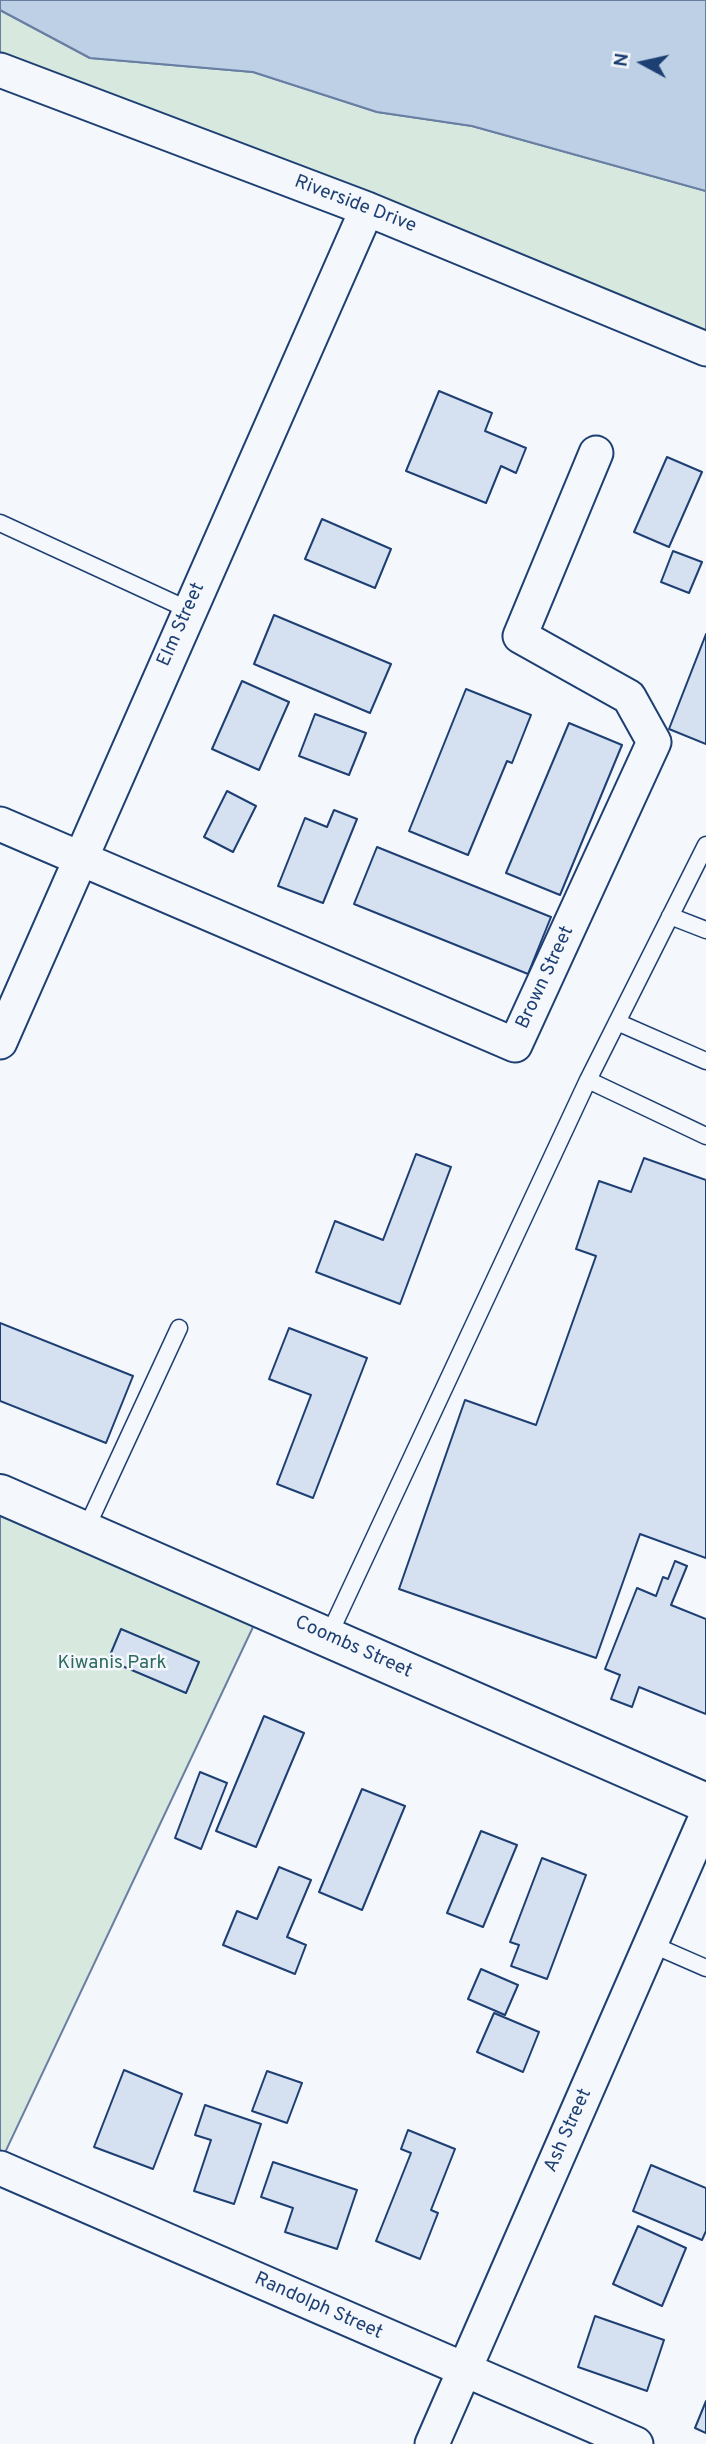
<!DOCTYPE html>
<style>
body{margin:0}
#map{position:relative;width:706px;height:2444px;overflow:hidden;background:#f4f7fb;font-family:Overpass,sans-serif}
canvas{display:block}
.north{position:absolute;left:608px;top:28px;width:70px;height:70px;-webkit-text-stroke:5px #f4f7fb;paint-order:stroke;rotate:278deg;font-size:19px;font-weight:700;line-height:28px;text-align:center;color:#1d3f73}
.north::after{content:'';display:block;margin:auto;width:24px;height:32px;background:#1d3f73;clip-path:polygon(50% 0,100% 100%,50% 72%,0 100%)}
</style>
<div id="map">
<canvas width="706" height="2444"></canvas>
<div class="north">N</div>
</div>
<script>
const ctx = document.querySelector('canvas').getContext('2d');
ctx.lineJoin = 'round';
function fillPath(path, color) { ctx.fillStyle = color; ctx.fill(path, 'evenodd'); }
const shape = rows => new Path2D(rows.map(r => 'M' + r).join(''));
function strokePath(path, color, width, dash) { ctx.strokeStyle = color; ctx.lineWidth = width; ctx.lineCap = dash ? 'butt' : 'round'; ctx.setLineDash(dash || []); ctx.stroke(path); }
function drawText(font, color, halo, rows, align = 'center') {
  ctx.font = font + ' Overpass,sans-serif'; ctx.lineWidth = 5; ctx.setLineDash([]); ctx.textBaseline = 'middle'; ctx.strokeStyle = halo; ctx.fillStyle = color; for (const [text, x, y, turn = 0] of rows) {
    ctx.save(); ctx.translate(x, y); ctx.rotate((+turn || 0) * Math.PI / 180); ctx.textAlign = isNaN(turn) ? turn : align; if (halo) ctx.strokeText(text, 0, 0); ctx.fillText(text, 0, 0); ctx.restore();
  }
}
const green = shape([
 [0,10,90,58,253,72,377,112,472,126,706,191,706,349,0,70,0,10],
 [0,1494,262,1608,0,2163,0,1494]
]);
fillPath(green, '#d7e8df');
strokePath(green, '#687fa3', 2);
const water = shape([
 [0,0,706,0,706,191,472,126,377,112,253,72,90,58,0,10,0,0]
]);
fillPath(water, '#bed0e5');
strokePath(water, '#687fa3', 2);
const building = shape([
 [439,391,492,413,485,431,526,448,516,473,501,466,486,503,406,471,439,391],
 [667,457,702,472,669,547,634,532,667,457],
 [322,519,391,549,375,588,305,559,322,519],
 [673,551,702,562,689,593,661,582,673,551],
 [274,615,391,664,370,713,254,664,274,615],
 [706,634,706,744,669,729,706,634],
 [242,681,289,702,259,770,212,749,242,681],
 [466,689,531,715,512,763,507,761,468,855,409,831,466,689],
 [315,714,366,733,349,775,299,756,315,714],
 [569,723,622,745,560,895,506,873,569,723],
 [227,791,256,806,233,852,204,837,227,791],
 [334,810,357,819,323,903,278,886,305,818,327,827,334,810],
 [377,847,551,917,528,974,354,904,377,847],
 [416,1154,451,1167,400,1304,316,1272,335,1221,383,1240,416,1154],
 [644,1158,706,1180,706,1558,640,1534,596,1658,399,1589,465,1400,536,1425,596,1256,576,1249,599,1181,631,1192,644,1158],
 [0,1323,133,1376,106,1443,0,1401,0,1323],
 [289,1328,367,1358,313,1498,277,1484,311,1395,269,1379,289,1328],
 [675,1561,687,1566,671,1605,706,1619,706,1714,639,1687,632,1707,611,1699,620,1675,605,1669,637,1588,656,1596,663,1577,668,1579,675,1561],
 [121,1629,199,1662,186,1693,108,1660,121,1629],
 [264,1716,304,1733,256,1847,216,1831,264,1716],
 [200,1772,227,1783,201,1849,175,1838,200,1772],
 [362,1789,405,1806,362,1910,319,1892,362,1789],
 [481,1831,517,1845,483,1927,447,1913,481,1831],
 [542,1858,586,1875,547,1979,511,1966,519,1945,510,1942,542,1858],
 [279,1867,311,1880,287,1937,306,1945,295,1974,223,1945,237,1911,257,1919,279,1867],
 [481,1969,518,1985,505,2015,468,1999,481,1969],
 [494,2013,539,2032,523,2072,477,2052,494,2013],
 [124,2070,182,2094,153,2169,94,2147,124,2070],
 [267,2071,302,2083,287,2123,252,2111,267,2071],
 [205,2105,261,2124,234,2204,194,2191,211,2140,195,2135,205,2105],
 [408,2130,455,2149,431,2210,438,2213,420,2259,376,2241,411,2153,401,2149,408,2130],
 [273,2162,357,2190,337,2249,285,2232,293,2208,261,2197,273,2162],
 [651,2165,706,2188,706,2231,702,2240,633,2211,651,2165],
 [638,2226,686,2248,662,2306,613,2284,638,2226],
 [595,2316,664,2340,647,2391,578,2367,595,2316],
 [706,2401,706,2433,695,2428,706,2401]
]);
fillPath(building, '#d5e0f0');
strokePath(building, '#1d3f73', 2);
const lane = shape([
 [0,523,189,610],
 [670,916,706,930],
 [617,1022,706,1061],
 [588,1080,706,1136],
 [85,1531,179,1328],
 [328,1637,588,1080,706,845],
 [651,1944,706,1968]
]);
const street = shape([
 [0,70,367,209,706,349],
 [0,824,515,1045,654,742,629,697,520,636,596,453],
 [0,1042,367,209],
 [0,2168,636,2444],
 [432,2444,706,1817]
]);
const secondary = shape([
 [0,1494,706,1803]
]);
strokePath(lane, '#1d3f73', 19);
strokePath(street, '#1d3f73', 37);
strokePath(secondary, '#1d3f73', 42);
strokePath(lane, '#f4f7fb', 16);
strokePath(street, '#f4f7fb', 33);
strokePath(secondary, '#f4f7fb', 38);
drawText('19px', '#1d3f73', '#f4f7fb', [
 ["Riverside Drive",355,205,21],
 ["Elm Street",182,625,-66],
 ["Brown Street",546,978,-65],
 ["Coombs Street",353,1648,24],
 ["Ash Street",569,2131,-66],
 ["Randolph Street",318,2307,24]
]);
drawText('19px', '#2c6c60', '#f4f7fb', [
 ["Kiwanis Park",112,1664]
]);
</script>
